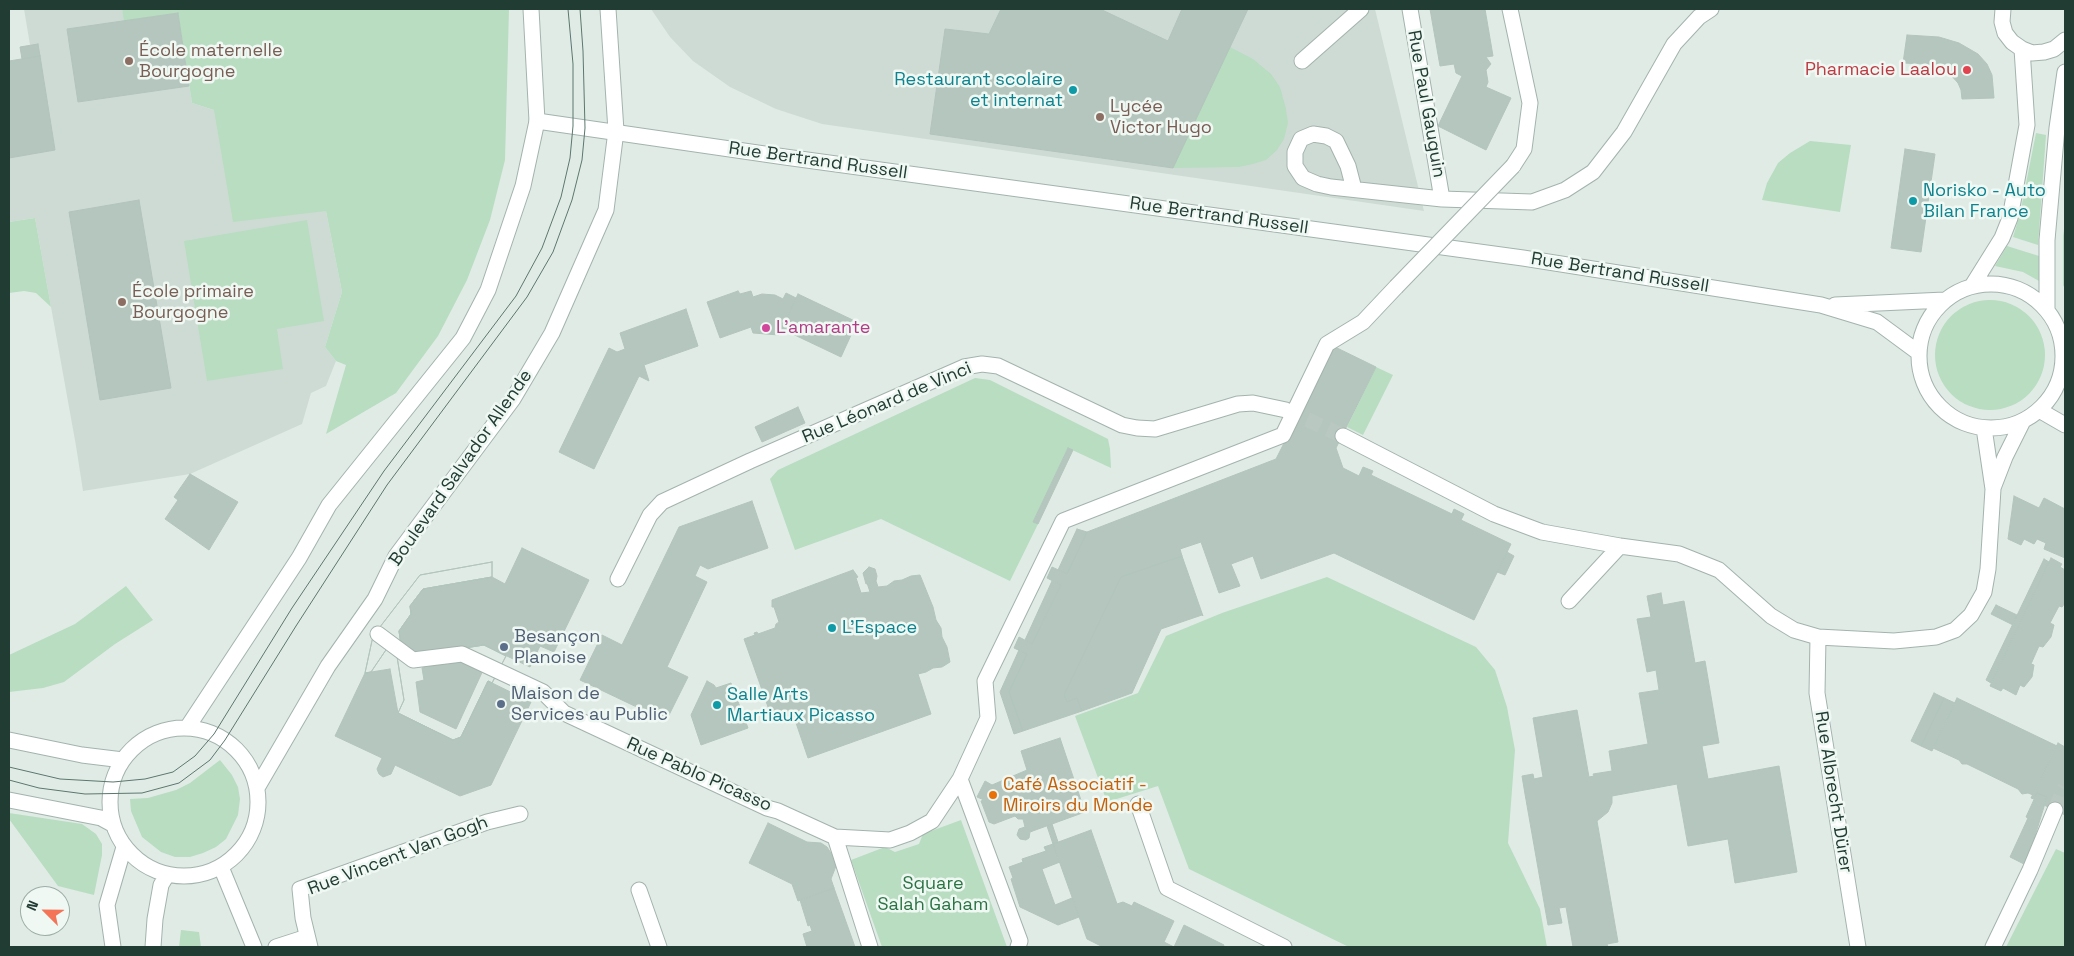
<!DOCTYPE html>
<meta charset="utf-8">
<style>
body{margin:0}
#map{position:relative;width:2074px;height:956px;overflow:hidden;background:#e0ebe6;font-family:"Space Grotesk",sans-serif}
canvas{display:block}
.frame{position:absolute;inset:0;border:10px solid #213c33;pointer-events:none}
.north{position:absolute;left:20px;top:886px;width:50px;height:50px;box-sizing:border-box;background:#f0f8f4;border:1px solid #9dada7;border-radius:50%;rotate:293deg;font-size:14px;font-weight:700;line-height:20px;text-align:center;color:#213c33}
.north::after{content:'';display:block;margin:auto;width:18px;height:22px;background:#f37456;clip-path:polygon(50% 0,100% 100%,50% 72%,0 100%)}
</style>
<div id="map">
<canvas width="2074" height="956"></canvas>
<div class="frame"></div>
<div class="north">N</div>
</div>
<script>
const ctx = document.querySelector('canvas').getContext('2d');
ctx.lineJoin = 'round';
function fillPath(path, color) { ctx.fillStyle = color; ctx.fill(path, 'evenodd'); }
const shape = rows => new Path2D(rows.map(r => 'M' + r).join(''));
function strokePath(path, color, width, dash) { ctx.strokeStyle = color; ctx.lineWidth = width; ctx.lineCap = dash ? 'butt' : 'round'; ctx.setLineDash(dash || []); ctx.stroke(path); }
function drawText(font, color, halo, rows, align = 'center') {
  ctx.font = font + ' "Space Grotesk",sans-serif'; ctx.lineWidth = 5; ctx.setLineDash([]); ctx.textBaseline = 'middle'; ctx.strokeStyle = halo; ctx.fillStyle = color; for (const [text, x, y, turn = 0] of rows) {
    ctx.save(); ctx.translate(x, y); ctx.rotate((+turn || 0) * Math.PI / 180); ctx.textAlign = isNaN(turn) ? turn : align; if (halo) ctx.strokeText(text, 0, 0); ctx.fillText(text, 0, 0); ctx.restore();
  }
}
fillPath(shape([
 [24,9,122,9,125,20,178,13,192,103,214,110,326,211,342,292,325,347,336,361,326,386,311,393,302,424,190,474,83,491,76,446,35,218,9,222,9,61,22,59,20,47,30,45],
 [651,9,1375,9,1424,211,822,124,776,109,730,87,693,61,670,37]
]), '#cedbd4');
fillPath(shape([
 [122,9,509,9,505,160,490,220,467,280,438,336,396,393,326,434,346,365,336,361,325,347,342,292,326,211,233,222,214,110,192,103,178,13,124,21],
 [1230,47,1253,59,1271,74,1280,87,1286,109,1288,123,1284,139,1277,150,1266,160,1253,164,1239,167,1173,168],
 [2036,133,2046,135,2038,245,2013,237,2020,214],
 [1810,141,1851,145,1840,212,1762,200,1767,183,1778,163,1790,153],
 [35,218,51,307,36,293,24,291,9,293,9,222],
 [307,220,324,321,277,329,283,369,207,381,184,241],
 [2065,221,2065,289,2063,285,2063,236],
 [2007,246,2039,256,2039,281,2023,272,1995,266],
 '1935 355a55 55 0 1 1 110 0a55 55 0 1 1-110 0Z',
 [1376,367,1393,375,1363,435,1347,427],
 [975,378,990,380,1108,439,1110,449,1111,468,1068,448,1033,522,1038,524,1010,581,881,519,795,550,770,479,778,470],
 [1327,577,1476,647,1495,670,1507,707,1515,750,1508,843,1540,909,1547,947,1349,947,1189,869,1158,786,1107,802,1075,716,1138,693,1166,636,1222,613],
 [126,586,153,620,115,644,64,682,43,688,9,692,9,655,75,624],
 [220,760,232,775,238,787,240,799,238,815,226,839,216,847,203,853,190,857,175,857,161,852,142,837,131,811,130,799,148,798,176,790,190,783],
 [9,813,82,824,96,834,102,844,102,855,94,895,58,886,9,819],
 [961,820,1007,947,882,947,851,860,885,847,895,852,919,844,923,834],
 [2056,849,2065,853,2065,947,2006,947],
 [181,930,199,932,201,947,179,947]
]), '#b8ddc0');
const building = shape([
 [1001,9,1100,9,1168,41,1182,9,1248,9,1173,168,930,134,945,29,989,34,1001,9],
 [1430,9,1485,9,1493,56,1486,57,1491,64,1486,70,1488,82,1486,87,1511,98,1486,150,1438,126,1462,76,1456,73,1454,64,1440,66,1430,9],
 [178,13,189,86,78,102,67,29,178,13],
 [1907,35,1939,37,1959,43,1978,54,1987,64,1992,75,1994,98,1962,99,1961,90,1958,83,1949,73,1940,67,1926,64,1903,63,1907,35],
 [38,44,40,56,22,59,20,47,38,44],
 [40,56,55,150,9,158,9,61,40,56],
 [1905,149,1935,154,1921,252,1891,248,1905,149],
 [139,200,171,388,100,400,69,212,139,200],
 [738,291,740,294,751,291,753,297,762,294,775,295,783,299,786,293,796,298,779,335,753,333,751,327,720,338,707,302,738,291],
 [798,294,857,322,841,357,782,329,798,294],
 [686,309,698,346,644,365,649,381,639,376,594,469,559,452,609,348,617,352,625,349,620,333,686,309],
 [1333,346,1376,367,1336,448,1343,468,1359,476,1363,467,1373,471,1371,475,1452,514,1454,509,1464,514,1461,520,1511,544,1474,620,1334,553,1261,579,1253,556,1231,564,1240,586,1219,593,1201,542,1180,549,1182,556,1121,577,1064,695,1067,702,1077,698,1082,711,1023,731,1009,692,1027,654,1014,648,1019,637,1032,644,1053,601,1061,585,1047,578,1052,567,1067,574,1087,532,1276,459,1333,346],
 [798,407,805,423,762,442,755,427,798,407],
 [1068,448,1073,450,1038,524,1033,522,1068,448],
 [190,474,238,502,209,550,165,519,178,500,174,497,190,474],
 [2014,496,2039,508,2044,498,2065,509,2065,558,2044,549,2046,543,2037,539,2034,544,2024,539,2021,545,2008,539,2014,496],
 [752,501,768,548,708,569,700,565,695,576,707,582,667,667,688,677,666,721,580,680,602,635,622,645,679,527,752,501],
 [1077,529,1087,532,1067,574,1058,570,1077,529],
 [522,548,589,580,554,652,540,646,530,667,484,645,418,655,401,645,399,631,411,614,410,606,423,589,492,577,505,584,522,548],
 [1507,552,1514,556,1505,575,1497,572,1507,552],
 [1182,556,1203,616,1202,615,1161,629,1132,693,1082,711,1077,698,1067,702,1064,695,1121,577,1182,556],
 [2051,558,2062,564,2060,567,2065,570,2065,603,2062,607,2059,606,2050,623,2054,625,2051,637,2043,647,2039,646,2031,664,2034,665,2032,677,2024,687,2020,685,2016,695,2003,688,2001,691,1990,686,2051,558],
 [2044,559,2049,562,1991,683,1986,680,2044,559],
 [492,562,492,577,423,589,410,606,411,614,399,631,401,645,418,655,484,645,506,656,492,683,488,681,461,737,453,740,398,713,404,700,394,638,371,672,365,673,373,636,420,575,492,562],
 [468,659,485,666,456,729,420,712,416,682,424,680,422,668,468,659],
 [492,562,492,577,423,589,410,606,411,614,399,631,401,645,418,655,484,645,506,656,492,683,488,681,461,737,453,740,398,713,404,700,394,638,371,672,365,673,373,636,420,575,492,562],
 [869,567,875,569,877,576,876,581,866,584,863,573,869,567],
 [853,570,858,577,856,578,861,593,870,592,867,583,876,581,878,587,887,586,894,581,902,580,911,576,920,575,933,607,936,620,941,628,942,637,947,647,950,662,942,667,933,668,926,672,918,674,931,714,808,758,795,720,793,721,793,714,779,719,780,721,777,722,776,720,773,721,744,639,755,635,754,633,757,632,758,634,775,628,776,624,779,622,774,607,772,607,772,600,853,570],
 [1052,581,1061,585,1032,644,1025,640,1052,581],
 [1661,593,1663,605,1684,601,1695,663,1705,661,1719,743,1702,746,1708,779,1779,766,1797,872,1735,883,1728,839,1688,846,1677,784,1612,796,1612,803,1608,812,1597,821,1618,942,1607,944,1608,947,1573,947,1566,907,1559,908,1562,923,1548,925,1525,794,1522,776,1533,774,1534,779,1543,777,1533,718,1577,710,1589,777,1594,776,1593,774,1612,771,1609,751,1648,744,1639,693,1659,690,1656,670,1647,672,1637,619,1651,617,1647,596,1661,593],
 [1996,605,2017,615,2013,625,1991,614,1996,605],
 [1019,650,1027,654,1009,692,1023,731,1014,734,1000,692,1019,650],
 [390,669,398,713,453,740,461,737,488,681,531,702,491,785,460,796,395,765,391,774,383,777,379,774,377,769,382,758,335,736,365,673,390,669],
 [707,681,714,685,716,688,731,683,748,728,701,745,691,715,707,681],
 [1934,693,1944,698,1921,746,1911,741,1934,693],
 [1944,698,1955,703,1932,751,1921,746,1944,698],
 [1957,698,2057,746,2033,795,2028,793,2022,794,2018,789,1967,764,1962,764,1959,760,1933,748,1957,698],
 [1060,738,1085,812,1030,832,1029,838,1026,840,1020,839,1017,835,1019,829,1025,827,1023,819,1018,819,1015,816,994,824,989,822,981,801,984,800,977,797,985,781,992,785,1027,770,1021,751,1060,738],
 [2058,743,2065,747,2065,815,2044,805,2047,797,2037,793,2034,799,2031,798,2058,743],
 [2037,793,2047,797,2026,865,2010,857,2028,818,2026,817,2037,793],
 [768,823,807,842,821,843,827,847,835,859,836,866,831,879,834,888,798,901,792,884,749,863,768,823],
 [1052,824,1058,842,1053,844,1047,826,1052,824],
 [1091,830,1117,904,1123,902,1132,906,1134,902,1174,921,1164,942,1174,947,1184,925,1224,945,1223,947,1103,947,1087,939,1053,844,1091,830],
 [1053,844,1060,862,1042,869,1055,905,1072,898,1079,917,1058,925,1020,907,1011,879,1013,878,1009,867,1023,862,1022,859,1046,851,1044,847,1053,844],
 [834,888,855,947,807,947,803,934,812,931,810,925,808,926,800,900,834,888]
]);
fillPath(building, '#b5c6be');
strokePath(building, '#b2c5bc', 1);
strokePath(shape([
 [2055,810,2065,787]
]), '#bac8c2', 15, [15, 8]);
strokePath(shape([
 [1286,410,1343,436]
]), '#bac8c2', 15, [15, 8]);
const pedestrian = shape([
 [1510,9,1530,103,1524,149,1513,166],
 [1302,61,1361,9],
 [378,634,413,660,462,654,543,692,564,713,767,808,778,811,835,837],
 [960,779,988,718,985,681,1063,521,1283,435,1327,344,1363,322,1396,287],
 [870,947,835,837,890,840,910,833,932,821,960,779,1020,941,1018,947],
 [1993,947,2030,870,2055,810]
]);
const minor = shape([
 [1410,9,1442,199],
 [2003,9,2002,22,2005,33,2012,42,2022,49,2032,53,2044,52,2054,49,2065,40],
 [537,121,785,157,1523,258,1821,305,1877,322,1919,353],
 [1354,189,1348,166,1336,141,1326,136,1313,134,1301,139,1295,152,1295,166,1303,178,1317,184,1331,187,1442,199,1532,202,1565,190,1593,172,1624,132,1674,44,1699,17,1711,9],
 '1919 356a72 72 0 1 1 144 0a72 72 0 1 1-144 0Z',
 [1972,286,2002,238,2010,218,2027,125,2022,49],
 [1835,305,1945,300],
 [2047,310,2047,240,2057,128,2065,72],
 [2039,410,2065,425],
 [1343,436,1494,514,1542,532,1620,546,1679,554,1719,570,1771,616,1794,630,1818,637,1894,641,1936,637,1955,630,1971,615,1984,592,1988,569,1993,489,1984,428],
 [1993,488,2005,457,2023,421],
 [618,579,650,515,662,502,750,461,964,367,982,364,998,366,1122,425,1137,428,1155,429,1238,404,1253,403,1286,410],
 [1569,601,1620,546],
 [1818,637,1817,693,1858,947],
 [1138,804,1167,888,1284,947],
 [221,867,254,947],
 [639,890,659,947],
 [276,947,307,937],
 [310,947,303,918,300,889,487,822,520,814]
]);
const tertiary = shape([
 [187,728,299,558,329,505,463,338,488,290,523,186,537,121,531,9],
 '110 802a74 74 0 1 1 148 0a74 74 0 1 1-148 0Z',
 [9,740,82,755,123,760],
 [257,788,328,666,375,599,396,556,513,399,552,333,606,210,616,131,608,9],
 [9,800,101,818,112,824],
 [113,947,107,905,124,847],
 [153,947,155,919,161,885,167,875]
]);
strokePath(pedestrian, '#a3b3ad', 17);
strokePath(minor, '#a3b3ad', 17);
strokePath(tertiary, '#a3b3ad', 17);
strokePath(pedestrian, '#fff', 15);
strokePath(minor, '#fff', 15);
strokePath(tertiary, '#fff', 15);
strokePath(shape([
 [9,767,60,779,113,782,145,779,173,772,195,756,214,734,292,608,384,471,516,296,542,248,561,197,570,158,573,126,573,64,568,9],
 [9,780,39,788,85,794,142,793,179,783,210,760,225,740,296,626,387,485,527,297,553,252,572,200,582,160,585,128,583,51,580,9]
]), '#5b776e', 1);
const pedestrianBridge = shape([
 [1396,287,1513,166]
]);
strokePath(pedestrianBridge, '#a3b3ad', 17, []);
strokePath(pedestrianBridge, '#fff', 15);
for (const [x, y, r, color] of [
 [129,61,5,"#8d6e63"],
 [1967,70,5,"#e0444e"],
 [1073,90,5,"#0f9aa8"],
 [1100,117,5,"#8d6e63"],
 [1913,201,5,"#0f9aa8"],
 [122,302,5,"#8d6e63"],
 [766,328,5,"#d1479c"],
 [832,628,5,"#0f9aa8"],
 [504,647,5,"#5c6f8a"],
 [501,704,5,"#5c6f8a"],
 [717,705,5,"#0f9aa8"],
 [993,795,5,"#e8710a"]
]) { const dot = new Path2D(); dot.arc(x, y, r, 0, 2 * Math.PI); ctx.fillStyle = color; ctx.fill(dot); strokePath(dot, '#f0f8f4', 2); }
drawText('18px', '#785e54', '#f0f8f4', [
 ["École maternelle",139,51],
 ["Bourgogne",139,72],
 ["Lycée",1110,107],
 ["Victor Hugo",1110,128],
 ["École primaire",132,292],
 ["Bourgogne",132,313]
], 'left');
drawText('18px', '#be3a42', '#f0f8f4', [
 ["Pharmacie Laalou",1957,70]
], 'right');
drawText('18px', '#0d838f', '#f0f8f4', [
 ["Restaurant scolaire",1063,80,"right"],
 ["et internat",1063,101,"right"],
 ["Norisko - Auto",1923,191],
 ["Bilan France",1923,212],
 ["L'Espace",842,628],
 ["Salle Arts",727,695],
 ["Martiaux Picasso",727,716]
], 'left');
drawText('18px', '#213c33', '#f0f8f4', [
 ["Rue Paul Gauguin",1426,104,80],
 ["Rue Bertrand Russell",818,161,8],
 ["Rue Bertrand Russell",1219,216,8],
 ["Rue Bertrand Russell",1620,273,9],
 ["Rue Léonard de Vinci",887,403,-23],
 ["Boulevard Salvador Allende",461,468,-55],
 ["Rue Pablo Picasso",699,775,24],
 ["Rue Albrecht Dürer",1833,792,81],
 ["Rue Vincent Van Gogh",398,856,-21]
]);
drawText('18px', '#b23c85', '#f0f8f4', [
 ["L'amarante",776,328]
], 'left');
drawText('18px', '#4e5e75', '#f0f8f4', [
 ["Besançon",514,637],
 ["Planoise",514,658],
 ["Maison de",511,694],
 ["Services au Public",511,715]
], 'left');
drawText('18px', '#c56008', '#f0f8f4', [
 ["Café Associatif -",1003,785],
 ["Miroirs du Monde",1003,806]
], 'left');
drawText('18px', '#2a7342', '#f0f8f4', [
 ["Square",933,884],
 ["Salah Gaham",933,905]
]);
</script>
